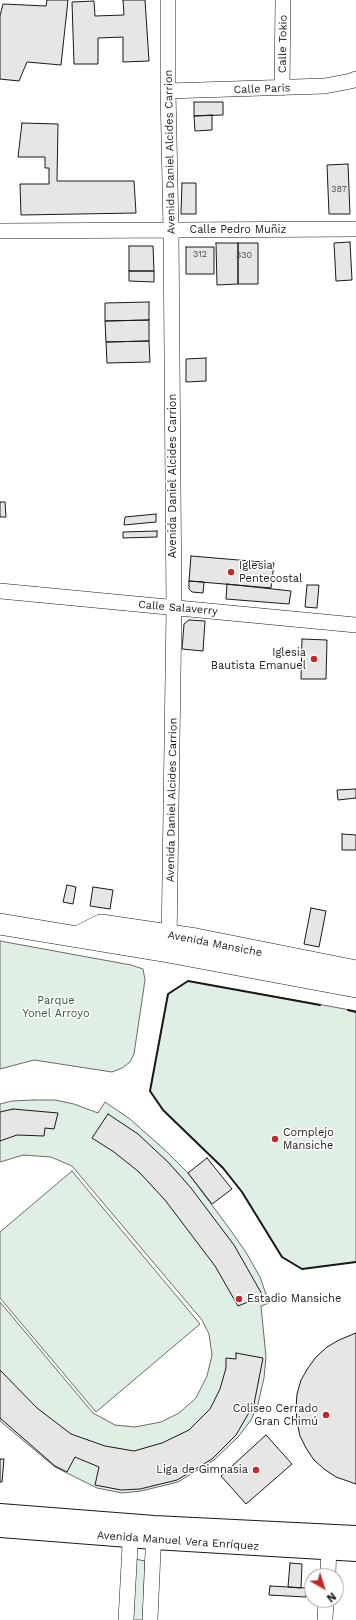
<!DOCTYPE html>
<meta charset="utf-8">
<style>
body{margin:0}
#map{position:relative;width:356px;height:1620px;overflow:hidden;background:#fff;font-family:"Work Sans",sans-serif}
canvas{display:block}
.north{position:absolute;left:304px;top:1568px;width:40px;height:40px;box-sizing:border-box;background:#fff;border:1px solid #a3a3a3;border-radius:50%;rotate:141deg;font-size:11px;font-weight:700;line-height:16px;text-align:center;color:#1a1a1a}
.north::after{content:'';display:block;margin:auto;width:14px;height:18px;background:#c62828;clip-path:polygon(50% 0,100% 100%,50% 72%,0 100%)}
</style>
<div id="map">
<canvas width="356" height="1620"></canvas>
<div class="north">N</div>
</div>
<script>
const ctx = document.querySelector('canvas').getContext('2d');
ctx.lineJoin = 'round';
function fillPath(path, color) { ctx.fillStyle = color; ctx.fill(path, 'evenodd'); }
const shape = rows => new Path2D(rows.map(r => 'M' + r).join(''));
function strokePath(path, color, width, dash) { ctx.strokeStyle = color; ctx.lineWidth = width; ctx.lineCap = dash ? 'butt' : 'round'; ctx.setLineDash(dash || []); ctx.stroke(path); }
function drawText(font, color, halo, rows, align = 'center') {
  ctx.font = font + ' "Work Sans",sans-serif'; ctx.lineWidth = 3; ctx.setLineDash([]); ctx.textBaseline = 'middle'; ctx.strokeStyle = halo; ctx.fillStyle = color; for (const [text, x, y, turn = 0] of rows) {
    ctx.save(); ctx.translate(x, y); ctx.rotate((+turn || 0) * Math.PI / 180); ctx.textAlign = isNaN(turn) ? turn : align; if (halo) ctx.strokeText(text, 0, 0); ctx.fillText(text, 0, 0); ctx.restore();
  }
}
const green = shape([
 [0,941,131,965,143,969,145,980,134,1054,130,1062,122,1068,112,1072,34,1060,0,1069,0,941],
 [188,981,356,1011,356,1262,302,1269,282,1257,242,1192,223,1168,163,1110,150,1091,168,994,188,981],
 [33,1100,55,1100,74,1104,98,1113,105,1102,130,1119,167,1152,188,1173,229,1228,247,1254,260,1277,269,1303,261,1306,266,1357,264,1378,258,1404,251,1420,238,1437,214,1460,178,1482,141,1491,122,1493,97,1488,55,1467,0,1421,0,1302,93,1413,115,1425,135,1427,161,1422,179,1413,196,1398,207,1376,212,1355,209,1334,202,1320,72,1166,51,1157,23,1155,0,1162,0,1104,12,1101,33,1100],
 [72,1171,200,1324,96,1412,0,1298,0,1232,72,1171],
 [135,1559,145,1561,143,1620,132,1620,135,1559]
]);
fillPath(green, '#e0efe3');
strokePath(green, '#6a6a6a', 1);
const building = shape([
 [47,0,68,0,61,65,27,62,19,81,0,79,0,16,3,4,46,6,47,0],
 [123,0,145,0,149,61,123,62,123,37,98,38,98,64,74,64,72,2,94,1,95,16,124,15,123,0],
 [194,102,223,102,223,115,194,116,194,102],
 [212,115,212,130,195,131,194,116,212,115],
 [22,123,58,124,57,181,134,181,136,213,21,215,20,184,49,184,49,168,45,168,45,157,18,157,22,123],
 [348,164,350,214,329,214,327,165,348,164],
 [182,183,196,183,196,214,181,214,182,183],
 [350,242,352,280,336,281,334,243,350,242],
 [216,243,238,243,238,284,217,285,216,243],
 [238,243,258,243,258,284,238,284,238,243],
 [129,246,153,246,154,271,129,271,129,246],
 [186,247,214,247,214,274,186,274,186,247],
 [129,271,154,271,154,282,129,281,129,271],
 [149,302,149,320,105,321,105,303,149,302],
 [149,320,149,341,106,342,105,321,149,320],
 [149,341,150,362,107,363,106,342,149,341],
 [206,358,206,381,186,382,186,359,206,358],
 [0,502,5,502,6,517,0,517,0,502],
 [156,514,156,522,124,525,125,517,156,514],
 [157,531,157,537,123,538,123,532,157,531],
 [191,556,274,563,271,588,189,581,191,556],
 [189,581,204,582,203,593,192,592,189,589,189,581],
 [227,584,291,591,289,604,226,599,227,584],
 [307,585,319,585,317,608,305,607,307,585],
 [189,620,205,621,203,651,182,649,184,624,189,620],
 [302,639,327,640,326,679,301,679,302,639],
 [356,789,356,798,338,800,337,790,356,789],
 [342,834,356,835,356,850,342,850,342,834],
 [67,885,76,887,73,904,63,902,67,885],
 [93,887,113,890,110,909,90,906,93,887],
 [311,908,326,911,319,947,304,944,311,908],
 [13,1109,58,1113,54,1129,45,1128,44,1136,17,1135,0,1141,0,1112,13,1109],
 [108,1114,138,1134,169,1163,191,1188,234,1245,263,1296,238,1306,215,1266,165,1200,139,1172,114,1152,92,1138,108,1114],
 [207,1158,232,1189,212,1204,188,1173,207,1158],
 [356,1333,356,1484,336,1477,324,1469,314,1460,306,1448,300,1436,297,1422,296,1408,297,1394,301,1380,308,1368,316,1357,327,1347,339,1340,356,1333],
 [236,1353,263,1358,254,1404,236,1435,212,1459,177,1480,140,1489,121,1490,95,1485,99,1467,75,1457,67,1472,55,1466,0,1418,0,1370,37,1408,71,1434,105,1446,134,1451,162,1443,189,1430,210,1409,220,1389,226,1368,226,1358,236,1359,236,1353],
 [266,1435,292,1464,246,1504,221,1476,266,1435],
 [0,1459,4,1459,2,1482,0,1482,0,1459],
 [290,1563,302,1564,301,1588,288,1587,290,1563],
 [270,1586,306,1588,306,1597,269,1595,270,1586]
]);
fillPath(building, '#e6e6e6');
strokePath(building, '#1a1a1a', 1);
const minor = shape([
 [168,0,168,91,171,230,174,608,169,945],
 [282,88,283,0],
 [168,91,325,86,351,81,356,79],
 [0,231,356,229],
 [0,591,356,625],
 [328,1576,329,1538],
 [126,1620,131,1527],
 [150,1620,154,1529],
 [325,1620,326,1600]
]);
const major = shape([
 [0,1513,154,1525,356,1535],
 [0,1528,154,1540,356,1552]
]);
const highway = shape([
 [0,924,168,952,356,987],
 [77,937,101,925,196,939,356,971]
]);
strokePath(minor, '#1a1a1a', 16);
strokePath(major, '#1a1a1a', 20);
strokePath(highway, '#1a1a1a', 22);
strokePath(minor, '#fff', 15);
strokePath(major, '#fff', 18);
strokePath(highway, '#fff', 21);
strokePath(shape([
 [320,1005,188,981,168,994,150,1091,163,1110,223,1168,242,1192,282,1257,302,1269,356,1262],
 [348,1010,356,1012]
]), '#1a1a1a', 2);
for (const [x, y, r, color] of [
 [231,572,4,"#c62828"],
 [314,659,4,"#c62828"],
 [275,1139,4,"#c62828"],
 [239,1299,4,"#c62828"],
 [326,1415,4,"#c62828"],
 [256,1470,4,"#c62828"]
]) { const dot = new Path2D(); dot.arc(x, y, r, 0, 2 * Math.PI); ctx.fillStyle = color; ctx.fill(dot); strokePath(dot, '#fff', 1.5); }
drawText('9px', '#4d4d4d', null, [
 ["387",339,189],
 ["312",200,254],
 ["330",244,255]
]);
drawText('11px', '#1a1a1a', '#fff', [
 ["Calle Tokio",283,44,-89],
 ["Calle Paris",262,89,-2],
 ["Avenida Daniel Alcides Carrion",170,152,-91],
 ["Calle Pedro Muñiz",238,230],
 ["Avenida Daniel Alcides Carrion",173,476,-90],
 ["Calle Salaverry",178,608,5],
 ["Avenida Daniel Alcides Carrion",172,800,-89],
 ["Avenida Mansiche",215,944,11],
 ["Avenida Manuel Vera Enríquez",178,1541,4]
]);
drawText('11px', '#1a1a1a', '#fff', [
 ["Iglesia",239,566],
 ["Pentecostal",239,579],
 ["Iglesia",306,653,"right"],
 ["Bautista Emanuel",306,666,"right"],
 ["Complejo",283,1133],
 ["Mansiche",283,1146],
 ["Estadio Mansiche",247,1299],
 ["Coliseo Cerrado",318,1409,"right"],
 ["Gran Chimú",318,1422,"right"],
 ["Liga de Gimnasia",248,1470,"right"]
], 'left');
drawText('11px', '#2b5a34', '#fff', [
 ["Parque",56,1001],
 ["Yonel Arroyo",56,1014]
]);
</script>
